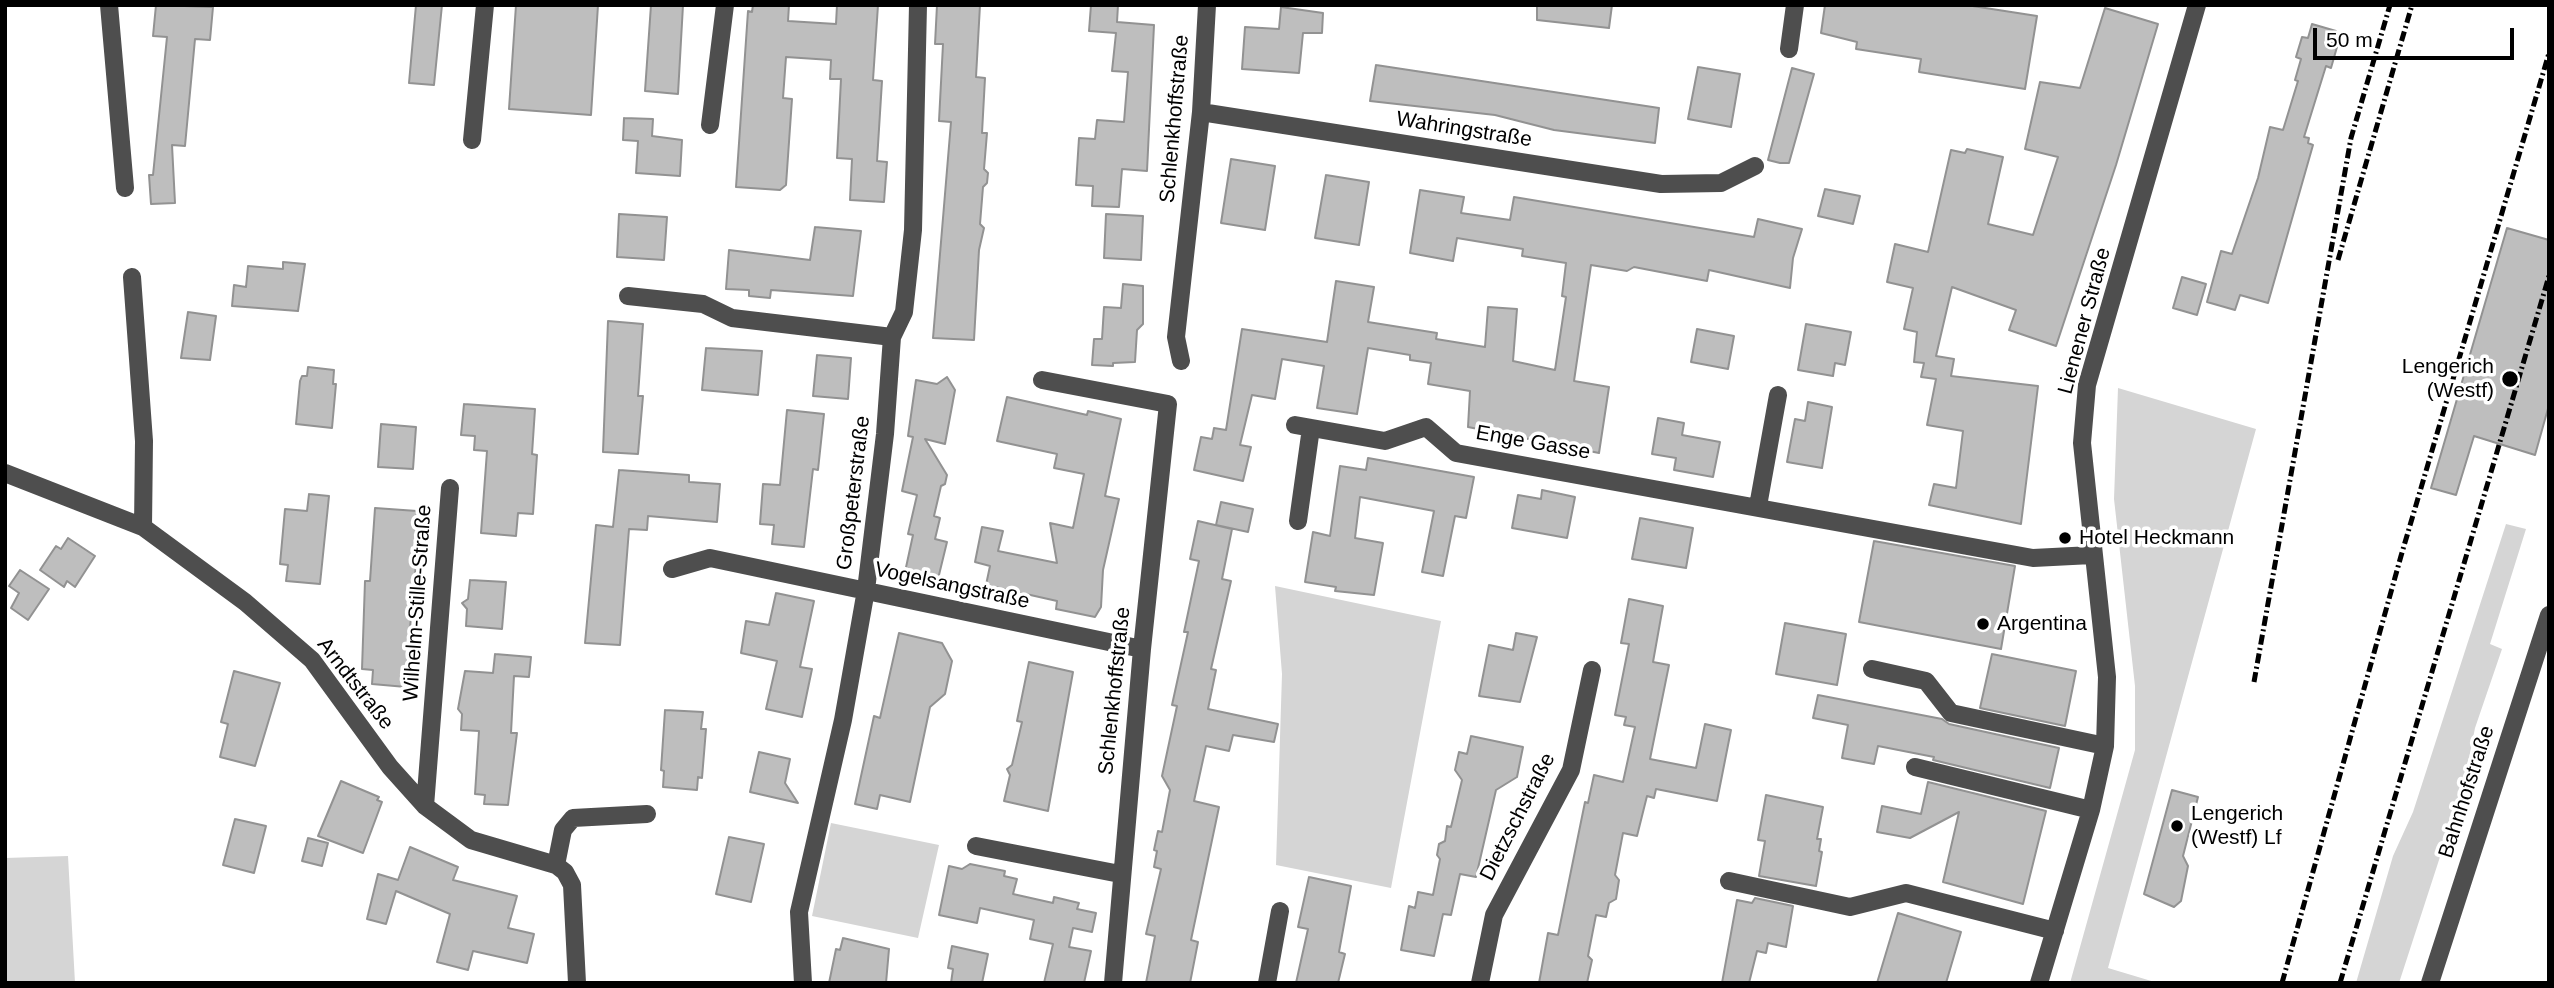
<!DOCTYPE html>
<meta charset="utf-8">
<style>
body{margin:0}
#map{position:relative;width:2554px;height:988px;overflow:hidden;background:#fff;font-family:Arial,sans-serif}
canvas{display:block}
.frame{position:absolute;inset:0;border:7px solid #000;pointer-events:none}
.scale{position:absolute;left:2313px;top:28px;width:201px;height:32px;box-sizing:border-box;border:4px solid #000;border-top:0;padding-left:9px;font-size:21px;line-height:24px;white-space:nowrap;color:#000;-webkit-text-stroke:5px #fff;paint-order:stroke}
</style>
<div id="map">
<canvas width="2554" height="988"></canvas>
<div class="frame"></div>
<div class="scale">50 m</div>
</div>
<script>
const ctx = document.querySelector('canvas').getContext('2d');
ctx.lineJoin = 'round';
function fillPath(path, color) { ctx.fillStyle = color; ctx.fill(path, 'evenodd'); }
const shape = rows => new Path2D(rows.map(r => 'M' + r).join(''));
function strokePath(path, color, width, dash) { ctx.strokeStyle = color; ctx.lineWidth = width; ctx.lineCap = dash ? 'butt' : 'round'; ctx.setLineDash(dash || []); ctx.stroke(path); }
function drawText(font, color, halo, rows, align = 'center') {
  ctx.font = font + ' Arial,sans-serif'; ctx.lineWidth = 7; ctx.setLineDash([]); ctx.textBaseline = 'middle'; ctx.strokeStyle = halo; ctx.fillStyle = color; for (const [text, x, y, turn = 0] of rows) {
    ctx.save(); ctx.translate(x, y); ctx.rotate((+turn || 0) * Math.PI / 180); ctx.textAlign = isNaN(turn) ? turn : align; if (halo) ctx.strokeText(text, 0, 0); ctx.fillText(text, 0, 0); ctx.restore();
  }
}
fillPath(shape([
 [2118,388,2256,429,2108,968,2158,983,2070,983,2135,750,2135,686,2114,499],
 [2506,524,2526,529,2490,644,2502,649,2475,728,2464,783,2399,983,2356,983,2393,856,2413,812],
 [1275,586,1441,621,1391,888,1276,865,1282,674],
 [831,823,939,845,918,938,812,916],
 [68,856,75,983,5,983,5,858]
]), '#d5d5d5');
const building = shape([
 [156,5,213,7,210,40,195,39,185,146,172,145,175,203,151,204,149,175,153,175,167,37,153,36,156,5],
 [416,5,442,5,434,85,409,83,416,5],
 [516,5,598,5,591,115,509,109,516,5],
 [651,5,683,5,678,94,645,91,651,5],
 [753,5,789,5,788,21,836,24,837,5,878,5,873,80,882,81,877,161,887,162,884,202,850,200,852,159,837,158,841,79,830,79,831,60,786,57,783,98,792,99,786,185,780,190,736,187,748,11,752,12,753,5],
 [937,5,980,5,976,77,985,78,982,133,987,133,984,169,988,173,987,183,983,187,980,224,984,228,979,250,974,340,933,338,951,122,939,121,943,44,935,44,937,5],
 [1091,5,1118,5,1117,22,1154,25,1147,171,1122,169,1119,207,1092,206,1093,186,1076,185,1079,138,1095,139,1097,120,1124,122,1128,72,1112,71,1116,33,1089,31,1091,5],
 [1537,5,1612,5,1609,28,1537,20,1537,5],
 [1825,5,1966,5,2037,16,2025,89,1919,72,1921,59,1856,49,1857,42,1821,33,1825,5],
 [1281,7,1323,13,1322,33,1303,33,1299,73,1242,69,1245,27,1279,29,1281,7],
 [2105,8,2158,24,2116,165,2056,346,2009,330,2016,310,1952,287,1936,356,1954,359,1951,376,2038,386,2021,524,1929,505,1934,484,1956,488,1963,431,1927,425,1936,379,1921,377,1924,363,1914,362,1917,332,1904,329,1913,288,1887,282,1895,244,1928,252,1951,150,1965,153,1967,149,2003,157,1988,224,2033,235,2058,157,2025,149,2040,82,2080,88,2105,8],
 [2312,24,2336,31,2332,46,2337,47,2331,68,2326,66,2304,137,2309,138,2308,143,2313,145,2268,303,2240,295,2235,310,2207,302,2221,251,2232,254,2258,178,2270,127,2283,130,2298,81,2295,80,2301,59,2296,57,2302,37,2308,38,2312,24],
 [1376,65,1659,108,1655,143,1554,130,1495,115,1370,101,1376,65],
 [1698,67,1740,74,1731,127,1688,119,1698,67],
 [1792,68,1814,74,1789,163,1780,163,1768,160,1792,68],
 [624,118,653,119,652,136,682,140,680,176,636,173,638,141,623,140,624,118],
 [1231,159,1275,166,1265,230,1221,223,1231,159],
 [1326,175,1369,182,1359,245,1315,238,1326,175],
 [1825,189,1860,196,1853,224,1818,216,1825,189],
 [1420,190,1464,197,1461,213,1510,220,1514,197,1754,237,1758,219,1802,229,1793,258,1790,288,1709,270,1707,281,1634,267,1627,271,1591,265,1574,381,1609,387,1599,453,1468,427,1470,391,1428,384,1431,363,1410,360,1410,355,1368,348,1357,414,1317,408,1324,366,1282,359,1275,399,1252,395,1240,445,1251,447,1243,481,1194,470,1201,437,1212,439,1214,428,1226,430,1242,329,1327,342,1336,281,1374,287,1368,322,1437,333,1436,339,1485,347,1488,307,1517,309,1513,361,1555,370,1566,297,1562,296,1566,263,1522,256,1523,249,1457,238,1453,261,1410,253,1420,190],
 [619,214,667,217,664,260,617,257,619,214],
 [1106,214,1143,216,1141,260,1104,258,1106,214],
 [815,227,861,231,853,296,771,290,770,298,749,296,749,290,726,289,729,250,810,260,815,227],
 [2507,228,2549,240,2549,405,2535,455,2474,436,2456,495,2431,488,2507,228],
 [283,262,305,264,298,311,232,306,234,285,246,287,248,266,283,269,283,262],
 [2182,277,2206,284,2197,315,2173,308,2182,277],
 [1123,284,1143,286,1143,324,1137,330,1135,362,1113,363,1113,366,1092,365,1094,339,1102,339,1104,307,1121,308,1123,284],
 [188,312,216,316,210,360,181,358,188,312],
 [608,321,643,324,638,396,643,396,638,454,603,452,608,321],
 [1806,324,1851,332,1845,365,1835,363,1833,376,1798,370,1806,324],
 [1697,329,1734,336,1728,369,1691,362,1697,329],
 [706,348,762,351,758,395,702,390,706,348],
 [817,355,851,358,848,399,813,396,817,355],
 [308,367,334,370,333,384,336,384,332,428,296,424,300,381,302,376,307,376,308,367],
 [947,377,955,390,945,444,925,439,947,475,945,484,941,486,934,516,940,518,935,539,947,542,938,579,905,572,913,535,908,534,917,495,902,491,913,437,908,436,916,380,937,384,947,377],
 [1007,397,1087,415,1088,411,1121,419,1105,496,1119,499,1103,570,1101,607,1095,617,1056,609,1057,601,986,585,990,566,975,562,982,527,1003,531,998,551,1057,563,1050,523,1073,528,1084,474,1054,468,1057,454,997,441,1007,397],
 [1808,402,1832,407,1822,468,1787,462,1795,419,1805,421,1808,402],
 [464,404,535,409,532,454,537,455,533,514,518,513,516,536,481,533,487,451,474,450,475,436,461,435,464,404],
 [787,410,824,414,818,470,813,469,804,547,772,544,774,525,760,524,763,484,780,485,787,410],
 [1658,418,1684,423,1682,435,1720,442,1713,477,1674,470,1676,458,1652,454,1658,418],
 [381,424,416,427,413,469,378,467,381,424],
 [1368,458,1474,477,1466,518,1455,516,1443,576,1422,572,1434,511,1360,497,1355,538,1383,543,1374,595,1335,591,1336,587,1305,582,1313,532,1330,536,1340,466,1366,470,1368,458],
 [619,470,689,475,689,482,720,484,717,522,648,516,647,530,629,529,620,645,585,643,596,525,613,527,619,470],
 [1542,490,1575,497,1567,538,1512,528,1518,495,1541,499,1542,490],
 [309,494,329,496,320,584,286,581,288,565,280,564,285,509,307,511,309,494],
 [1221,502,1253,509,1248,532,1216,525,1221,502],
 [375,508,417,511,415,543,418,543,410,628,413,629,412,643,411,659,408,658,406,687,372,684,373,670,362,669,365,581,370,581,375,508],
 [1640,518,1693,528,1686,568,1632,559,1640,518],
 [1198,521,1232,529,1222,579,1231,581,1211,669,1216,670,1208,709,1278,724,1274,742,1233,735,1229,751,1206,746,1194,801,1219,807,1191,940,1198,942,1190,983,1146,983,1155,936,1146,934,1161,869,1154,867,1157,851,1154,850,1158,831,1162,832,1170,790,1162,776,1177,706,1172,705,1188,632,1184,632,1199,561,1190,559,1198,521],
 [68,538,95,556,75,587,67,581,64,587,40,570,56,546,61,549,68,538],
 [1874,541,2015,566,2001,649,1859,622,1874,541],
 [20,570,49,589,28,620,11,608,19,593,9,586,20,570],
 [470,580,506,582,502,629,466,626,467,609,462,603,468,599,470,580],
 [776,593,814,601,800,667,812,669,802,717,766,709,777,661,741,653,746,621,769,625,776,593],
 [1629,599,1663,606,1653,662,1669,665,1650,759,1696,768,1705,724,1731,730,1717,801,1656,789,1654,798,1647,796,1637,836,1623,833,1615,875,1619,880,1616,899,1609,903,1606,917,1596,915,1588,956,1592,960,1587,983,1539,983,1548,933,1558,935,1585,802,1588,803,1594,775,1623,782,1635,727,1624,725,1626,717,1615,715,1629,644,1621,643,1629,599],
 [1785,623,1846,634,1837,685,1776,674,1785,623],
 [899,633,942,643,952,661,945,694,930,707,910,802,880,795,877,809,855,804,874,716,880,718,899,633],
 [1516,633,1537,637,1520,702,1479,696,1489,645,1513,650,1516,633],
 [495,654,531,657,529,677,514,676,511,733,517,733,508,805,484,804,485,795,475,794,479,731,461,730,462,714,458,709,465,671,493,673,495,654],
 [1992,654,2076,671,2065,726,1980,708,1992,654],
 [1029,662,1073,672,1048,811,1004,801,1010,775,1007,769,1012,765,1022,722,1017,721,1029,662],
 [234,671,280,683,255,766,220,757,228,724,221,722,234,671],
 [1818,695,1942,719,1949,724,2059,748,2050,788,1933,760,1934,757,1878,746,1874,764,1842,758,1848,725,1813,718,1818,695],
 [665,710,703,712,701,729,706,729,702,778,698,777,697,790,663,787,664,771,661,770,665,710],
 [1471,736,1523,747,1517,777,1496,790,1476,877,1460,874,1451,915,1443,914,1434,956,1401,950,1409,906,1415,908,1418,892,1433,895,1440,859,1437,855,1439,844,1445,841,1447,826,1451,827,1462,780,1455,770,1459,752,1467,754,1471,736],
 [759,752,790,759,785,783,798,803,750,792,759,752],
 [341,781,379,797,377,800,382,802,363,853,318,836,341,781],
 [1928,782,2046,811,2023,904,1943,882,1959,812,1910,838,1877,832,1882,806,1921,814,1928,782],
 [2172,790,2198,797,2183,856,2188,866,2181,901,2174,907,2144,894,2172,790],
 [1766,795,1823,807,1817,839,1821,839,1819,851,1822,852,1816,886,1759,876,1765,841,1758,840,1766,795],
 [235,819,266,826,254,873,223,865,235,819],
 [729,837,764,844,751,902,716,894,729,837],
 [308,838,328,843,322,866,302,861,308,838],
 [410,847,458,867,453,880,517,896,508,928,534,934,527,963,473,951,468,970,437,962,450,914,396,891,386,924,367,919,378,874,398,880,410,847],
 [970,864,1005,871,1004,876,1017,879,1013,894,1053,903,1054,897,1079,903,1077,909,1096,913,1092,932,1073,928,1069,947,1091,951,1084,983,1044,983,1053,944,1030,939,1034,920,980,908,977,923,939,915,949,866,962,869,970,864],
 [1309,877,1351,886,1339,952,1345,954,1338,983,1296,983,1308,929,1298,927,1309,877],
 [1755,898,1793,906,1786,947,1768,943,1766,953,1757,951,1749,983,1722,983,1737,900,1752,903,1755,898],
 [1898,913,1961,932,1946,983,1877,983,1898,913],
 [843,938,889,949,886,983,829,983,836,949,840,950,843,938],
 [952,946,988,954,982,983,951,983,953,969,948,968,952,946]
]);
fillPath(building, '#bebebe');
strokePath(building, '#929292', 2);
strokePath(shape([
 [109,5,125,188],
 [1789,49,1795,5],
 [1201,112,1661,184,1721,183,1755,166],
 [710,125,725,5],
 [472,140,485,5],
 [132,277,144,441,143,527],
 [628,296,703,304,732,318,892,337],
 [1181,361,1176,337,1201,112,1207,5],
 [1042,380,1168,404,1142,649,1113,983],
 [1295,425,1385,441,1426,427,1456,453,2033,558,2092,555],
 [5,473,143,527,245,602,312,660,390,767,425,806,471,840,556,865,565,872,572,885,577,983],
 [1758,506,1778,395],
 [1298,521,1311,428],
 [672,569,710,558,1142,649],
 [1872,669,1926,681,1951,713,2105,746],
 [1915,767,2091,810],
 [425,806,450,488],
 [976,846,1120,874],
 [556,865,563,830,573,818,647,814],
 [1729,881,1850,907,1906,893,2055,931],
 [803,983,799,912,843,720,866,590,885,434,892,337,904,312,913,230,918,5],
 [1267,983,1280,911],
 [1480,983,1494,915,1571,770,1592,670],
 [2039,983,2091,810,2105,746,2107,677,2082,443,2087,385,2197,5],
 [2430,983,2549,615]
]), '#4e4e4e', 18);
strokePath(shape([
 [2338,260,2412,5],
 [2254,682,2351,138,2390,5],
 [2282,983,2401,556,2549,53],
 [2340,983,2549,276]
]), '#000', 5, [10, 3.5, 2, 3.5]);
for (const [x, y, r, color] of [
 [2510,379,9,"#000"],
 [2065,538,7,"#000"],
 [1983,624,7,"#000"],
 [2177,826,7,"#000"]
]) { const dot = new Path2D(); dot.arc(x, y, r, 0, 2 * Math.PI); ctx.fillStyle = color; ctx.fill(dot); strokePath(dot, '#fff', 2.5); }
drawText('21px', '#000', '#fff', [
 ["Schlenkhoffstraße",1175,119,-85],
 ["Wahringstraße",1464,130,9],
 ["Lienener Straße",2085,321,-75],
 ["Enge Gasse",1533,443,10],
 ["Großpeterstraße",854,493,-83],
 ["Vogelsangstraße",952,586,12],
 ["Wilhelm-Stille-Straße",418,603,-86],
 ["Arndtstraße",355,684,52],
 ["Schlenkhoffstraße",1115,691,-84],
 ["Bahnhofstraße",2467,792,-72],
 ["Dietzschstraße",1518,817,-63]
]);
drawText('21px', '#000', '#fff', [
 ["Lengerich",2494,367,"right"],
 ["(Westf)",2494,391,"right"],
 ["Hotel Heckmann",2079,538],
 ["Argentina",1997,624],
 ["Lengerich",2191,814],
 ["(Westf) Lf",2191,838]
], 'left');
</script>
